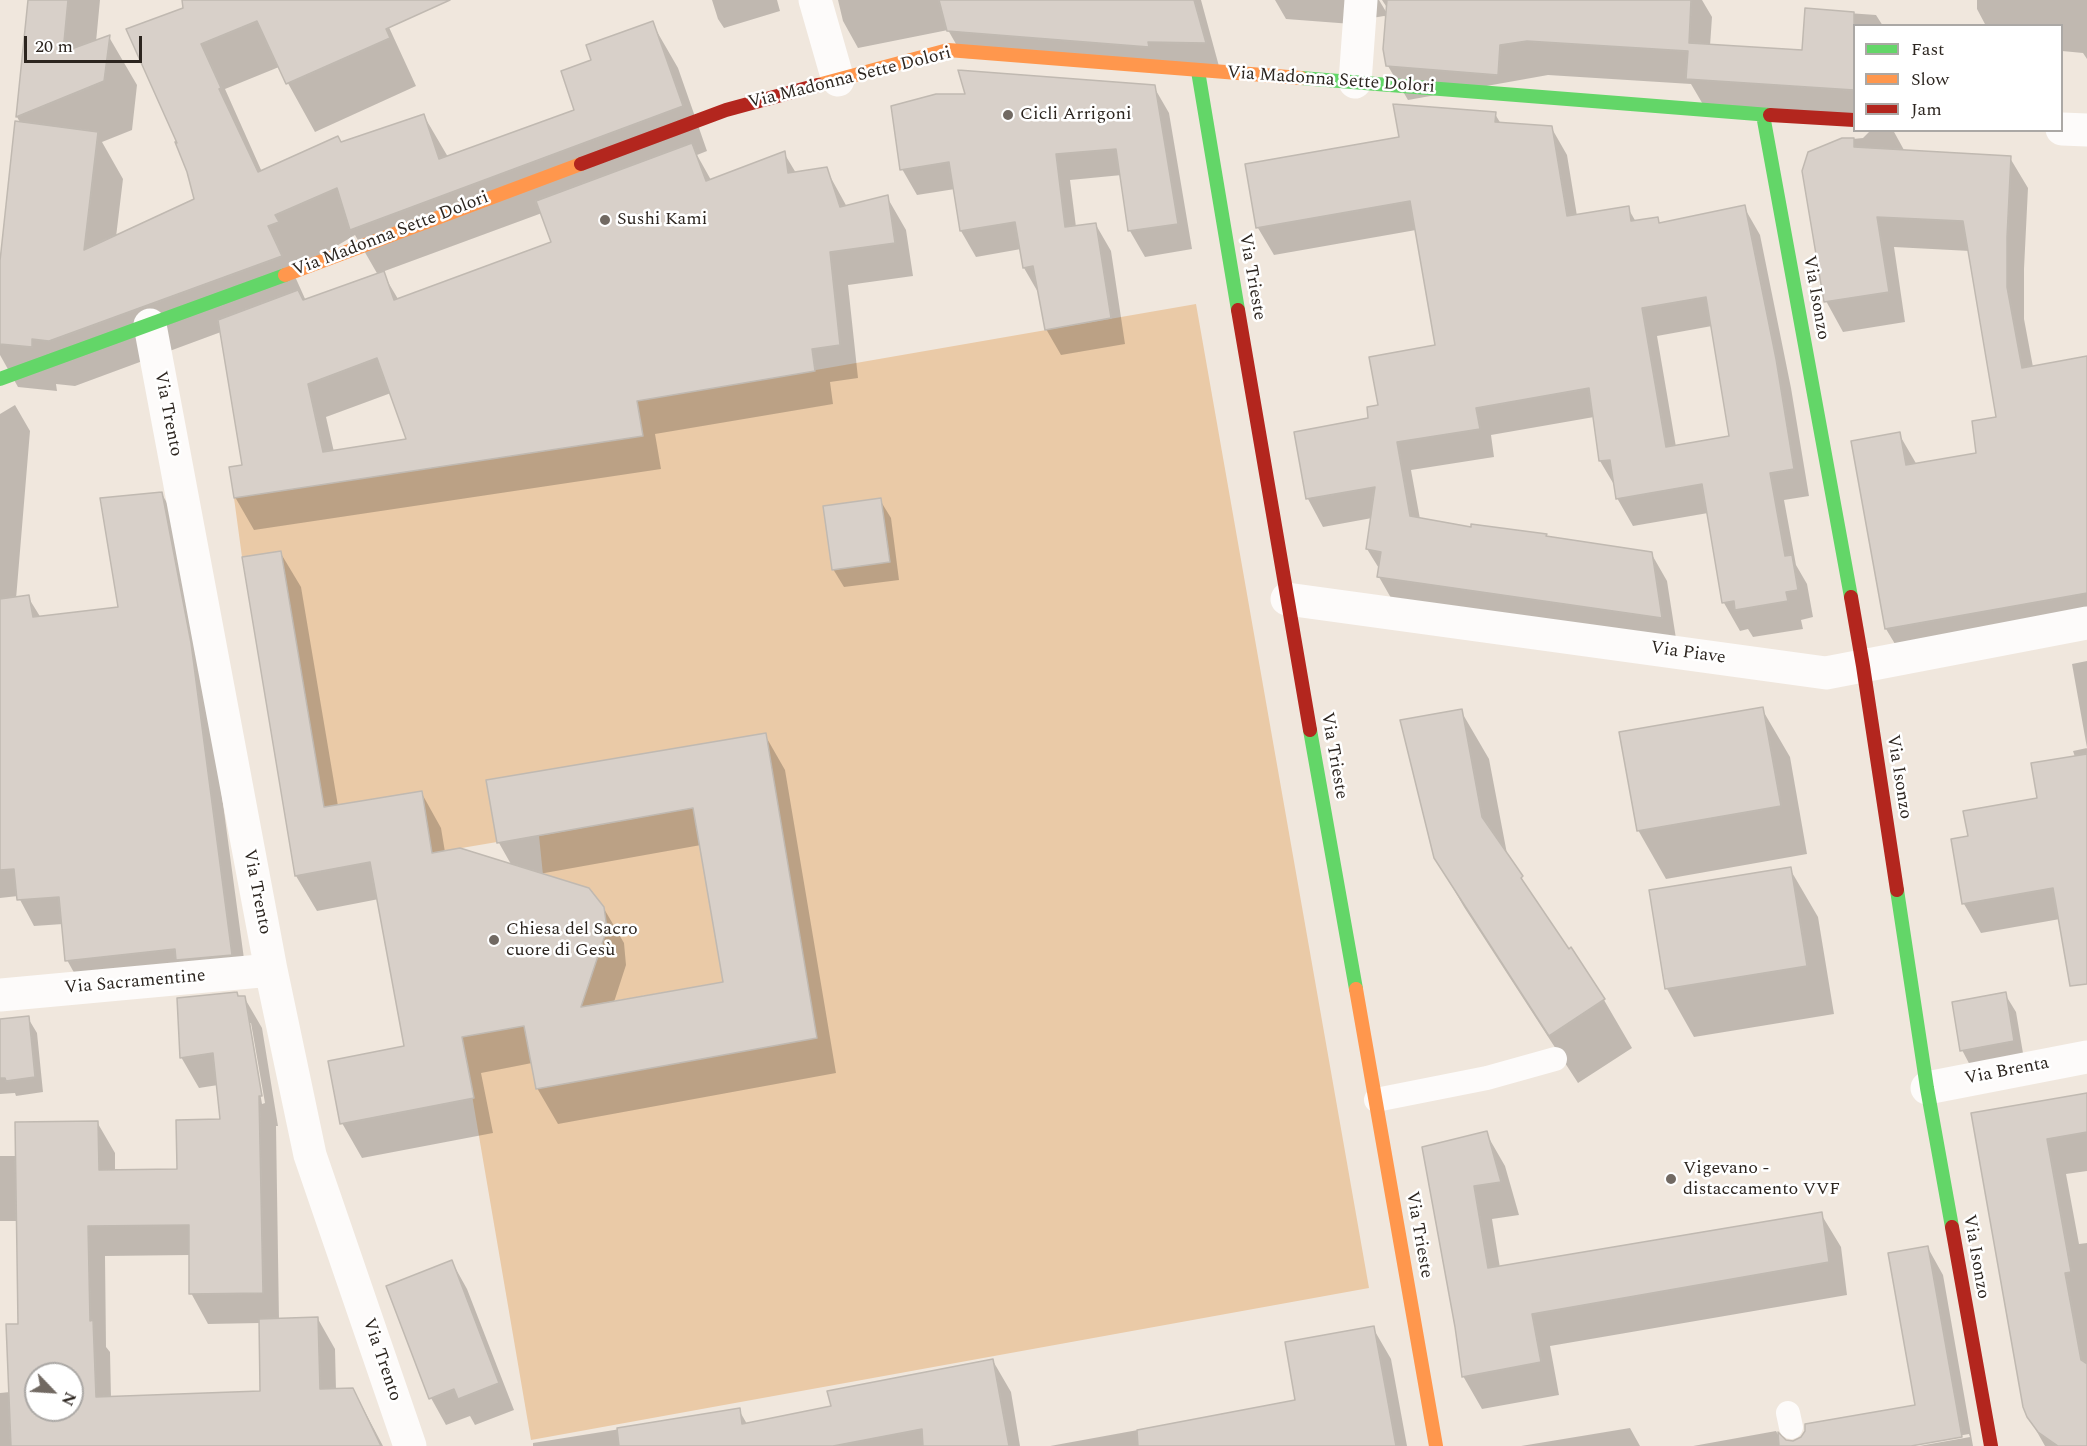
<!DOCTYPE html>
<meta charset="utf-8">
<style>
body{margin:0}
#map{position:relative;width:2087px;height:1446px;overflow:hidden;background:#f0e7dd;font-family:Spectral,serif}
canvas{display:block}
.legend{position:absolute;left:1853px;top:24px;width:210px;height:108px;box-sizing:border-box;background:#fff;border:2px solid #aba8a5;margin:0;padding:8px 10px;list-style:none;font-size:18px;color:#2c251f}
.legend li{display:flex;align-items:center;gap:12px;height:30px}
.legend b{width:30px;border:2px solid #aba8a5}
.north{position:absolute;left:24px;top:1362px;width:60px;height:60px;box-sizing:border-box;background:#fff;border:2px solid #aba8a5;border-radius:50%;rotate:115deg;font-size:16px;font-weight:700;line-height:24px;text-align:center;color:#2c251f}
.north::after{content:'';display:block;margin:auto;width:21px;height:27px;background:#716962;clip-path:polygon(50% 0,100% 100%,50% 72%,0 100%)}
.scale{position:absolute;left:24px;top:36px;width:118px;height:27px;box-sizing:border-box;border:3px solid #2c251f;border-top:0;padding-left:8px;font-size:18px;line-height:21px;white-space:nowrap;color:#2c251f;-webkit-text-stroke:4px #fff;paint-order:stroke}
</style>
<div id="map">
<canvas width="2087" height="1446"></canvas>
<ul class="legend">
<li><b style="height:8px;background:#63d668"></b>Fast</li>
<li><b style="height:8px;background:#ff974d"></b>Slow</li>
<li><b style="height:8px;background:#b3261e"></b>Jam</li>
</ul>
<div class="north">N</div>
<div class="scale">20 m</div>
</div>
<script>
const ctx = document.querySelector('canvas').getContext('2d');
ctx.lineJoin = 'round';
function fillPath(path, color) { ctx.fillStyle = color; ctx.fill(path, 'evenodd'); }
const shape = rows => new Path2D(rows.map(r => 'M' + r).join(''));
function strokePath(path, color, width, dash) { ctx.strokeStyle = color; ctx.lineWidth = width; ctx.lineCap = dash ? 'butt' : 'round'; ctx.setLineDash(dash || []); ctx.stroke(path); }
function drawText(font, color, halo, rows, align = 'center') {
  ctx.font = font + ' Spectral,serif'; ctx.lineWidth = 5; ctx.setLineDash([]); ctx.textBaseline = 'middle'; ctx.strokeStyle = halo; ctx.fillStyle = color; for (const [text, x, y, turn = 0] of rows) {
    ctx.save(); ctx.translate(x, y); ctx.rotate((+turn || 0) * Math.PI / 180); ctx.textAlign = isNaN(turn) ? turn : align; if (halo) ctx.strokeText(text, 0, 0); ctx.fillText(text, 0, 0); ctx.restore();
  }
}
fillPath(shape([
 [1196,304,1369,1288,531,1440,462,1037,524,1026,536,1089,817,1038,766,734,497,842,432,853,422,791,324,807,281,551,242,557,234,498,642,436,637,401],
 [693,808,723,982,567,1009,607,929,604,907,589,888,544,885,539,836]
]), '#eacaa7');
fillPath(shape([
 [30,0,100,0,96,42,109,37,137,85,132,130,102,142,123,179,116,237,196,200,183,0,373,0,387,23,416,86,315,132,279,67,225,89,262,172,424,116,448,157,576,110,593,61,652,23,678,68,707,151,697,155,711,180,784,153,796,173,826,169,847,207,887,197,906,230,913,276,848,285,858,378,830,382,833,404,655,434,661,469,254,530,235,497,244,466,221,332,75,386,56,384,57,391,18,387,0,355,0,275,21,124,17,117],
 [542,213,553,243,398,299,382,272],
 [355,235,378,275,306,301,293,272],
 [391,393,408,440,334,452,326,417],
 [712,0,777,0,780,11,724,28,718,19],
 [838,0,1201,0,1220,70,964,58,948,30,858,48,843,21],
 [1275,0,1379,0,1388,15,1388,9,1382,0,1702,0,1712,17,1710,46,1803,51,1806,10,1876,15,1883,26,1854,26,1854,123,1708,113,1691,84,1548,75,1408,100,1388,66,1387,17,1384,16,1372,18,1365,25,1286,19],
 [1977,0,2087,0,2087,59,2083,53,2062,51,2062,26,1986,26,1977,9],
 [1154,87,1169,113,1192,249,1145,257,1130,231,1122,175,1070,180,1076,227,1096,225,1111,251,1125,344,1061,355,1046,329,1039,294,1024,268,1021,249,976,257,961,231,955,189,917,195,902,169,967,95],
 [1495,114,1501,124,1551,127,1567,155,1577,216,1628,208,1636,222,1657,219,1661,224,1744,207,1760,235,1791,388,1809,496,1784,500,1796,565,1807,584,1813,617,1801,620,1803,629,1753,637,1748,629,1740,631,1724,603,1708,513,1633,526,1617,498,1616,488,1600,461,1594,417,1491,435,1494,457,1411,470,1420,519,1472,528,1546,535,1547,538,1651,553,1667,581,1677,645,1395,605,1379,577,1380,570,1367,549,1372,518,1323,527,1308,499,1296,433,1370,419,1437,347,1416,230,1274,255,1258,228,1400,139],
 [1712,326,1731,438,1676,447,1657,336],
 [1871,130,1893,130,1904,150,2010,158,2028,188,2024,269,2024,319,2033,367,2087,358,2087,627,1904,659,1886,629,1899,434,1917,465,1978,454,1997,419,1970,251,1894,247,1905,322,1843,332,1826,301,1842,140,1863,138],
 [15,405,30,431,16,599,28,597,41,618,120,609,162,494,177,521,205,671,247,981,82,987,67,960,63,924,34,926,18,896,0,898,0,414],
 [880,500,891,518,899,580,844,587,833,569],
 [280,552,301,587,338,806,421,792,441,828,445,852,512,866,499,843,488,781,765,735,785,770,836,1073,558,1124,537,1088,532,1063,481,1073,493,1133,362,1158,342,1123,406,1048,379,899,317,911,296,876],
 [701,845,725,983,614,1002,626,965,624,943,603,907,539,874],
 [2087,661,2087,962,2060,919,1981,933,1964,904,1953,840,1969,837,2039,799,2075,757,2073,751,2087,748,2072,664],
 [1762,709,1790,757,1807,854,1666,879,1638,830],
 [1461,711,1489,759,1508,859,1569,951,1571,949,1604,1000,1632,1048,1578,1083,1464,907,1435,857],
 [1790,869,1818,917,1834,1014,1694,1037,1667,989],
 [2005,994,2016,1012,2024,1059,1972,1069,1962,1050],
 [244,997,262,1028,278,1126,276,1126,279,1320,318,1319,335,1349,336,1390,353,1389,383,1446,0,1446,0,1393,10,1392,19,1325,17,1221,0,1221,0,1156,15,1156,16,1124,97,1122,115,1153,115,1171,178,1170,221,1120,218,1085,199,1088,181,1057,239,998],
 [248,1023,251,1023,265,1103,262,1104],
 [190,1255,191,1293,208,1324,260,1323,262,1393,111,1398,110,1352,106,1347,105,1256],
 [36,1374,72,1374,72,1410,36,1410],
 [28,1018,37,1033,43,1092,16,1096,15,1093,0,1094,0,1021],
 [2087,1094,2087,1171,2066,1174,2079,1244,2087,1243,2087,1446,2045,1446,2028,1416,1973,1114],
 [1486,1133,1505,1166,1519,1215,1492,1219,1500,1268,1821,1214,1841,1247,1847,1295,1550,1346,1559,1395,1482,1409,1463,1376,1456,1327,1424,1148],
 [1928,1248,1943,1275,1973,1446,1919,1446,1970,1437,1969,1434,1902,1446,1693,1446,1776,1431,1780,1438,1794,1443,1916,1406],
 [452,1262,467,1289,514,1410,475,1425,470,1416,446,1425,431,1398],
 [1373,1328,1391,1359,1407,1446,1050,1446,1297,1401],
 [993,1361,1011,1392,1020,1446,533,1446,533,1443,739,1410,747,1424,832,1408],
 [1630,1428,1640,1446,1521,1446]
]), '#0003');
const building = shape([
 [28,0,68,0,63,52,110,35,104,81,16,117,28,0],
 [182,0,450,0,386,29,390,38,286,84,257,21,201,44,221,88,219,89,258,172,338,136,341,142,424,114,439,159,574,110,561,71,591,60,586,45,653,21,683,106,350,230,337,188,275,215,279,222,268,226,282,256,49,341,32,339,32,347,0,344,0,261,15,121,98,132,84,250,194,199,187,172,175,142,177,143,126,29,183,8,182,0],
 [939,0,1194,0,1206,43,1148,42,1149,47,947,31,939,0],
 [1387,0,1691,0,1689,43,1802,50,1805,8,1854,12,1854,90,1686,79,1688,51,1527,41,1500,45,1498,75,1386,66,1383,49,1387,0],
 [958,70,1155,85,1178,224,1128,231,1116,149,1056,154,1065,227,1096,223,1111,318,1045,330,1033,266,1023,268,1015,222,960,231,949,162,900,170,891,106,936,94,965,94,958,70],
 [1393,104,1496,112,1495,122,1552,126,1567,216,1629,206,1631,221,1658,217,1659,223,1745,205,1776,359,1794,469,1770,473,1785,556,1792,555,1798,590,1786,592,1788,601,1735,610,1734,601,1722,603,1702,484,1616,499,1610,460,1599,461,1589,388,1476,408,1480,429,1397,442,1410,516,1471,527,1471,524,1547,534,1546,536,1652,552,1662,618,1377,577,1381,552,1366,549,1375,487,1306,499,1294,432,1368,418,1367,407,1378,405,1369,357,1435,345,1410,201,1256,228,1245,164,1399,137,1393,104],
 [1706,297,1729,436,1666,447,1642,308,1706,297],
 [1842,138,1854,138,1854,147,2011,156,2007,237,2007,287,2022,368,2087,356,2087,593,1885,629,1851,441,1900,432,1906,465,1976,453,1972,421,1996,417,1963,221,1877,217,1889,292,1824,302,1802,171,1808,152,1842,138],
 [692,143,706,181,785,151,788,173,827,167,840,207,888,195,895,243,830,252,840,345,812,349,815,371,637,401,643,436,234,498,229,467,242,465,218,320,298,290,303,300,384,271,394,300,551,242,536,201,692,143],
 [377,358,406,439,323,452,308,384,377,358],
 [162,492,191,643,232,955,176,960,175,949,65,961,59,897,17,900,14,869,0,870,0,599,29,595,33,617,118,607,100,498,162,492],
 [881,498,890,562,832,570,823,506,881,498],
 [281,551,324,807,422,791,432,853,460,848,589,888,604,907,607,929,581,1007,723,982,693,808,497,843,486,780,766,733,817,1038,536,1089,524,1026,462,1037,474,1098,340,1124,328,1061,404,1046,370,862,295,876,242,557,281,551],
 [1763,707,1781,806,1637,831,1619,732,1763,707],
 [1462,709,1482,817,1523,876,1521,878,1569,949,1571,947,1605,999,1549,1036,1434,858,1400,720,1462,709],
 [2087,754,2087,984,2070,986,2053,888,1962,904,1951,839,1968,836,1963,811,2037,798,2031,763,2087,754],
 [1791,867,1807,966,1665,989,1649,890,1791,867],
 [237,992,238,996,245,996,262,1096,259,1096,263,1293,189,1294,189,1225,88,1226,90,1321,93,1320,96,1397,260,1391,259,1319,318,1317,320,1389,353,1388,381,1446,11,1446,6,1324,18,1324,15,1122,98,1121,99,1170,177,1169,176,1120,220,1119,213,1053,180,1058,177,998,237,992],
 [36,1374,72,1374,72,1410,36,1410,36,1374],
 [2006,992,2014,1041,1960,1051,1952,1002,2006,992],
 [29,1016,35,1077,6,1081,5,1078,0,1078,0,1019,29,1016],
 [2087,1093,2087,1132,2047,1139,2071,1272,2065,1273,2081,1360,2087,1364,2087,1446,2058,1446,2038,1432,2027,1417,2023,1407,1971,1113,2087,1093],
 [1487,1131,1501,1182,1474,1186,1488,1268,1822,1212,1829,1262,1532,1314,1541,1362,1462,1377,1455,1327,1422,1147,1487,1131],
 [1928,1246,1962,1437,1911,1446,1779,1446,1778,1432,1786,1440,1793,1441,1801,1437,1805,1431,1805,1424,1915,1405,1888,1253,1928,1246],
 [452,1260,499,1383,458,1399,454,1389,429,1399,386,1286,452,1260],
 [1374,1326,1396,1446,1138,1446,1137,1430,1295,1400,1285,1342,1374,1326],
 [993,1359,1009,1446,923,1446,922,1429,833,1446,619,1446,617,1428,740,1408,742,1424,831,1406,827,1391,993,1359]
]);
fillPath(building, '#d8d0c9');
strokePath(building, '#c0b9b1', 1.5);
strokePath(shape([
 [1376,1100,1487,1078,1555,1059],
 [1788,1413,1791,1427]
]), '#fdfbfa', 24);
strokePath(shape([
 [815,0,838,80],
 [1355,82,1361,0],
 [2062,129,2087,130],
 [150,325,271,970,310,1155,410,1446],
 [1287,599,1826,673,2087,623],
 [0,995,271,970],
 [1927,1088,2087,1057]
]), '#fdfbfa', 33);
strokePath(shape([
 [1198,71,1238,310],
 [1301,78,1770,115],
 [1763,115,1851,597],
 [0,379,285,275],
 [1310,730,1356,989],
 [1897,890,1927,1088,1952,1227]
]), '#63d668', 14);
strokePath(shape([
 [818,85,948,50,1301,78],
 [285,275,581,164],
 [1356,989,1436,1446]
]), '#ff974d', 14);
strokePath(shape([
 [1770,115,1854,120],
 [581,164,726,110,818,85],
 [1238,310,1310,730],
 [1851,597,1863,666,1897,890],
 [1952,1227,1991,1446]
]), '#b3261e', 14);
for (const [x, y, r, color] of [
 [1008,115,6,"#716962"],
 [605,220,6,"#716962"],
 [494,940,6,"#716962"],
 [1671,1179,6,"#716962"]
]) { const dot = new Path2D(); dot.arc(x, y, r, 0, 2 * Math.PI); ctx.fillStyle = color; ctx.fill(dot); strokePath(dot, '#fff', 2); }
drawText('18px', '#2c251f', '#fff', [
 ["Via Madonna Sette Dolori",850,79,-14],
 ["Via Madonna Sette Dolori",1331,81,4],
 ["Via Madonna Sette Dolori",391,235,-21],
 ["Via Trieste",1251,277,80],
 ["Via Isonzo",1815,298,80],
 ["Via Trento",167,414,79],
 ["Via Piave",1688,654,8],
 ["Via Trieste",1333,756,80],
 ["Via Isonzo",1898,777,81],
 ["Via Trento",256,892,79],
 ["Via Sacramentine",135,983,-5],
 ["Via Brenta",2007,1072,-11],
 ["Via Trieste",1418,1235,80],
 ["Via Isonzo",1975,1257,80],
 ["Via Trento",381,1360,71]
]);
drawText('18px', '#2c251f', '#fff', [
 ["Cicli Arrigoni",1020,115],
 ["Sushi Kami",617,220],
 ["Chiesa del Sacro",506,930],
 ["cuore di Gesù",506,951],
 ["Vigevano -",1683,1169],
 ["distaccamento VVF",1683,1190]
], 'left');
</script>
